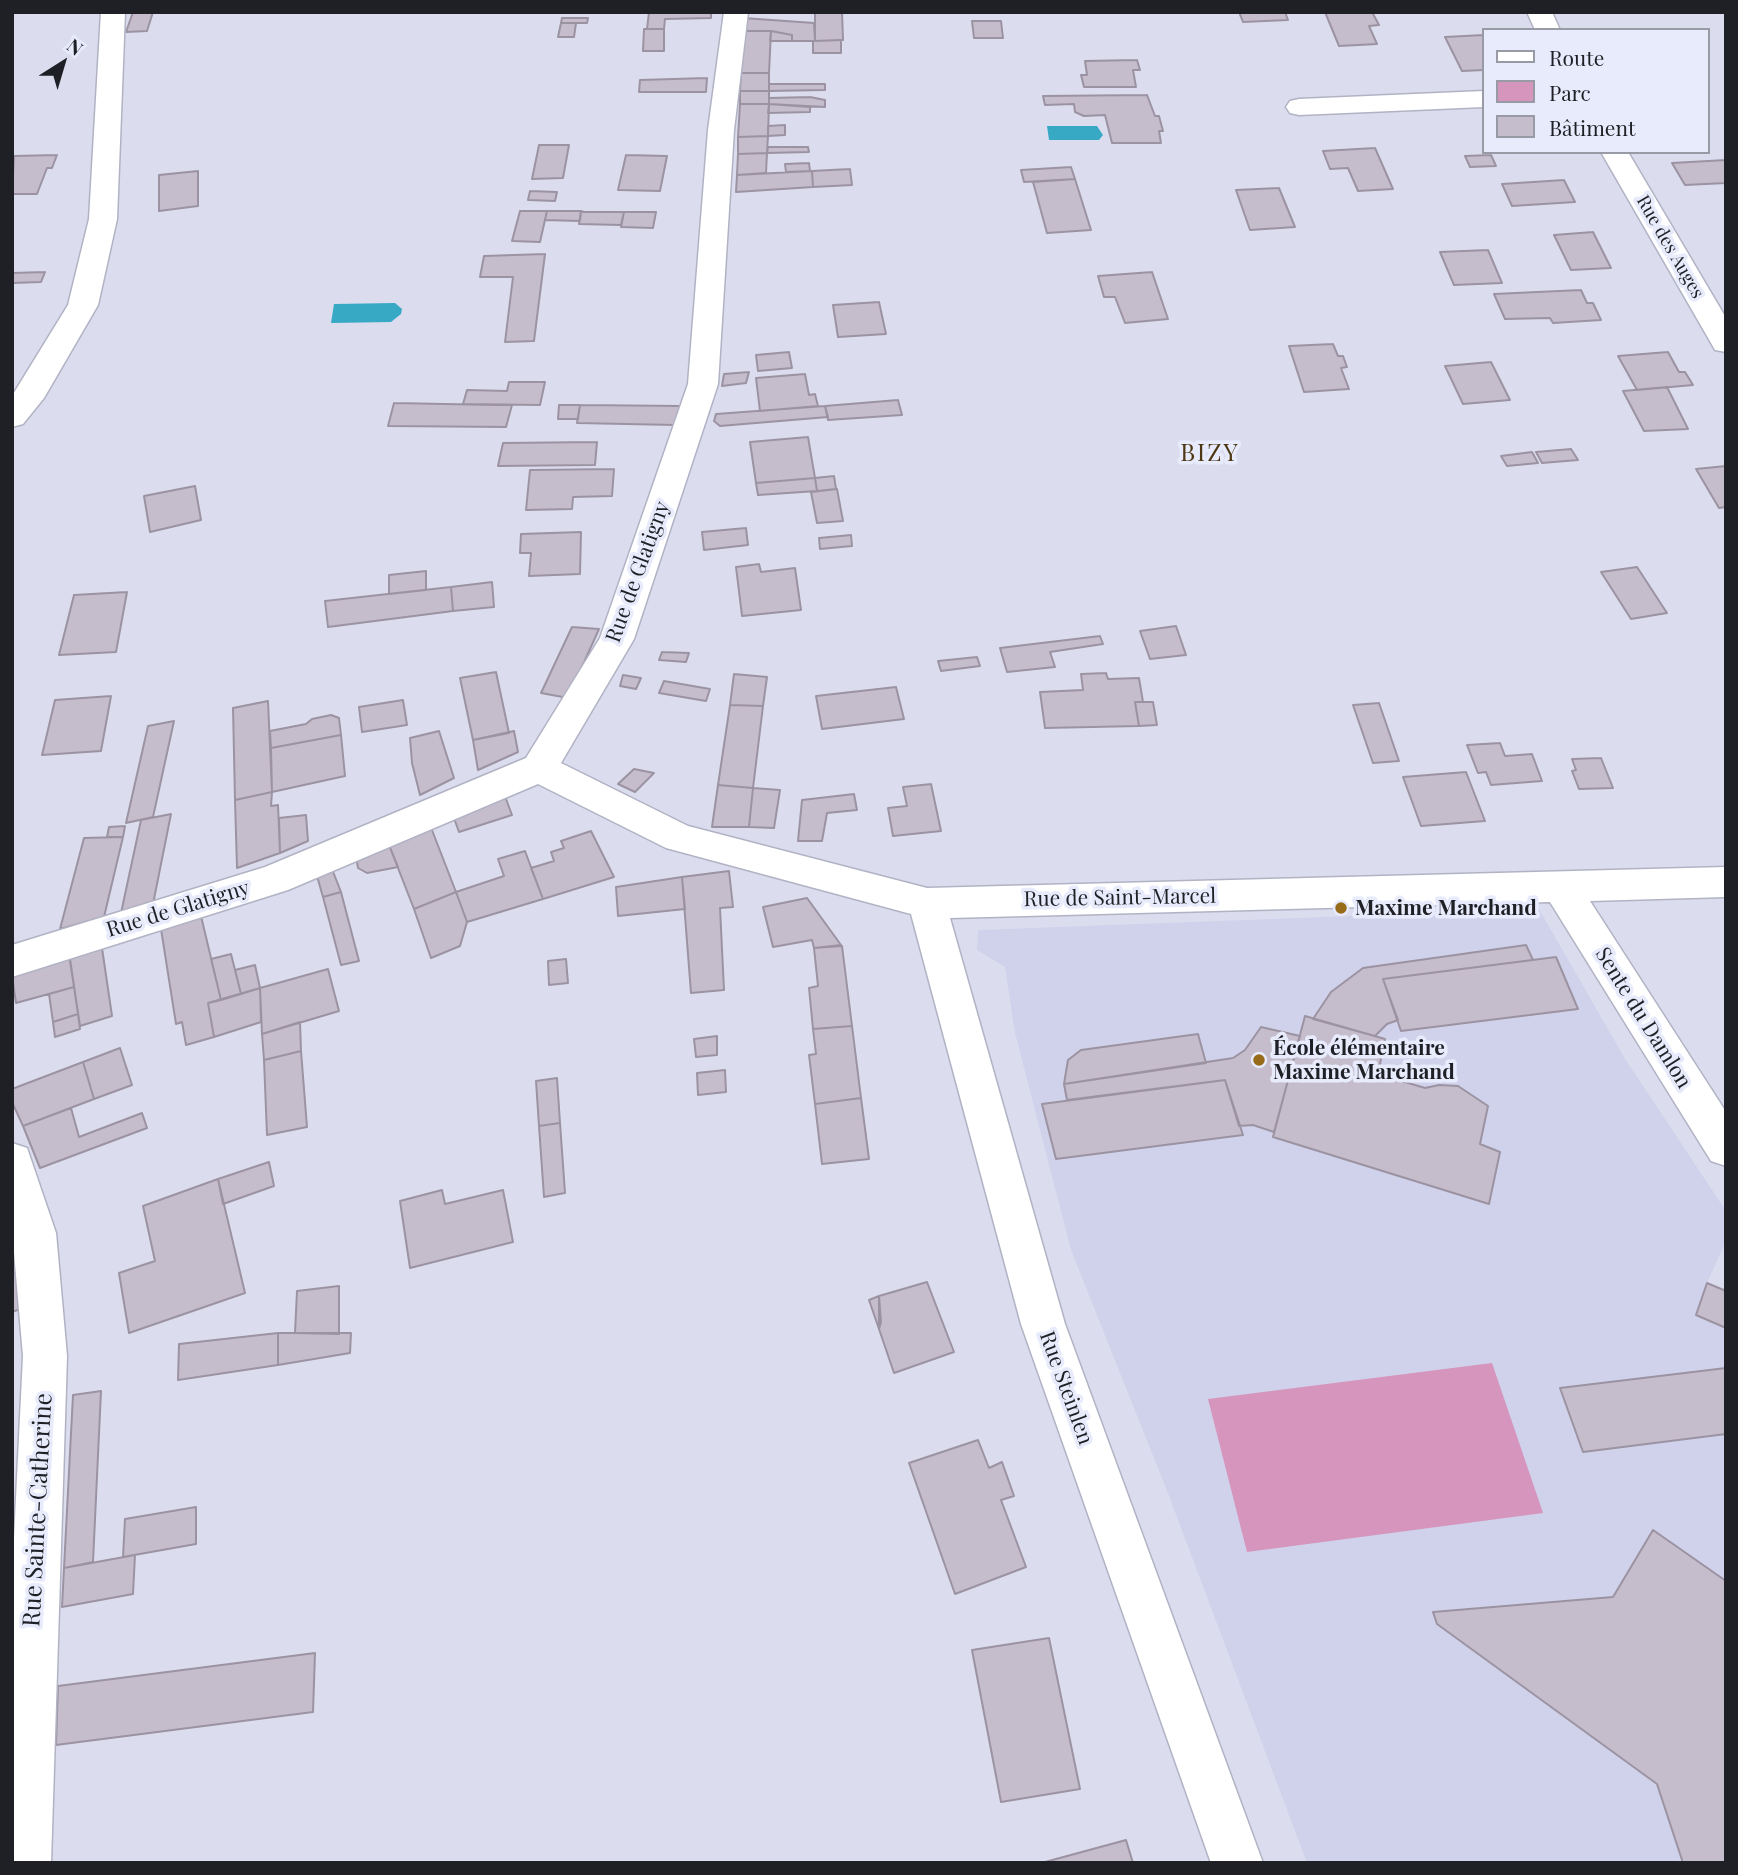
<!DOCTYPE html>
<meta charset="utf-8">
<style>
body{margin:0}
#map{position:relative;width:1738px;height:1875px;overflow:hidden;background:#dbddef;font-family:"Playfair Display",serif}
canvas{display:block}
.frame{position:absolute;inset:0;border:14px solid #1f2026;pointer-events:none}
.legend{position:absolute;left:1482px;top:28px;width:228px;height:126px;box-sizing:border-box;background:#e8ebfc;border:2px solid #989aa6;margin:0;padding:9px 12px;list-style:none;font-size:21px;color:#1f2026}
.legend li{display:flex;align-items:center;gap:14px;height:35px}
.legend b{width:35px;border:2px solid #989aa6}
.north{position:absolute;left:28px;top:28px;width:70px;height:70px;-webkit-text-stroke:5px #e8ebfc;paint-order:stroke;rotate:37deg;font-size:19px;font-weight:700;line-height:28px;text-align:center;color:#1f2026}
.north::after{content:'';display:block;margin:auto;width:24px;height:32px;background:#1f2026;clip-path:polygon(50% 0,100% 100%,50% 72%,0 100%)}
</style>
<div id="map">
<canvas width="1738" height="1875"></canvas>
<div class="frame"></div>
<ul class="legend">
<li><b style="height:9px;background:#fff"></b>Route</li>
<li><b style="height:19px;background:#d595bc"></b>Parc</li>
<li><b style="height:19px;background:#c6bdcc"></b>Bâtiment</li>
</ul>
<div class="north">N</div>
</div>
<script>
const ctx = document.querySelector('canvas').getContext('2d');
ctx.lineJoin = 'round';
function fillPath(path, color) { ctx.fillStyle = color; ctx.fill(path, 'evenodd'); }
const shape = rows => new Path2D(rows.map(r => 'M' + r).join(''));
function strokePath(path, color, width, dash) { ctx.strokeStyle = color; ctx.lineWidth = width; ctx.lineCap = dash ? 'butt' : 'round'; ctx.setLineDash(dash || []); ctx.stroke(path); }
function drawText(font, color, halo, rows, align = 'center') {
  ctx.font = font + ' "Playfair Display",serif'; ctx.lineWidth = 7; ctx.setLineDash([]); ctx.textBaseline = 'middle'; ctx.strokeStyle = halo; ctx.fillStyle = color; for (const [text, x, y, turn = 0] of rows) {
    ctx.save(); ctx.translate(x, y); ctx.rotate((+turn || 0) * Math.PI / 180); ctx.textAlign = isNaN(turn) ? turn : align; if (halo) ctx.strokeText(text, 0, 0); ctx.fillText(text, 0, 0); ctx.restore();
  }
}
fillPath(shape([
 [1539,909,1624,1057,1726,1211,1726,1241,1707,1283,1726,1291,1726,1863,1307,1863,1166,1488,1071,1250,1015,1033,1005,967,977,950,978,930]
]), '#d0d2eb');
fillPath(shape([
 [1492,1363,1543,1513,1247,1552,1208,1399]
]), '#d595bc');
fillPath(shape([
 [1047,126,1097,126,1103,135,1099,140,1049,140],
 [395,303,402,309,401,314,391,322,331,323,334,304]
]), '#38a9c5');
const building = shape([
 [133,12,153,12,147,31,126,32,133,12],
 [649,12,711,12,711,18,665,19,664,29,647,29,649,12],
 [815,12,842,12,843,40,815,41,815,12],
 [1239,12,1285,12,1288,20,1243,22,1239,12],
 [1325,12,1372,12,1379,25,1369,26,1377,44,1339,46,1325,12],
 [562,18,588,18,587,23,561,23,562,18],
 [743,18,814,23,815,41,792,41,792,35,771,31,743,31,743,18],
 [972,21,1001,21,1003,38,974,38,972,21],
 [561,23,576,23,574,37,558,37,561,23],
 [644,29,664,29,664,51,643,51,644,29],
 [743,31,771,31,769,73,741,73,743,31],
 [771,31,792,35,792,41,770,41,771,31],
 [1484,35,1484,70,1462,71,1445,37,1484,35],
 [841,40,841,53,813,53,813,41,841,40],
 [1137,60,1140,70,1133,70,1136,87,1084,87,1081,75,1087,75,1085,61,1137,60],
 [741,73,769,73,769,91,740,91,741,73],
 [707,78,706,92,639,92,640,80,707,78],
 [769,84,825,84,825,90,769,91,769,84],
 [740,91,769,91,769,104,740,104,740,91],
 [1147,95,1155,116,1159,116,1163,131,1159,131,1161,143,1112,143,1105,115,1084,116,1075,112,1074,104,1045,105,1043,96,1147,95],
 [810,97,825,100,825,107,769,104,769,98,810,97],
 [740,104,769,104,768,136,738,137,740,104],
 [769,104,810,107,810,112,768,113,769,104],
 [785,125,785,135,768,136,768,126,785,125],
 [768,136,767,153,738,154,738,137,768,136],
 [539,145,569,145,563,178,532,179,539,145],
 [768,147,808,147,809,152,767,153,768,147],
 [1375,148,1393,189,1358,191,1348,168,1330,169,1323,151,1375,148],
 [767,153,766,173,737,175,738,154,767,153],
 [57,155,52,168,47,168,37,194,12,194,14,156,57,155],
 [626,155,667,156,660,191,618,190,626,155],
 [1491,155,1496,166,1470,167,1465,156,1491,155],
 [1726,160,1726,183,1685,185,1672,163,1726,160],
 [809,163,810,171,786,172,785,164,809,163],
 [1071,167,1075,179,1024,182,1021,170,1071,167],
 [850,169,852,185,813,187,812,171,850,169],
 [198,171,198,206,159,211,159,175,198,171],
 [812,171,813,187,736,192,737,175,812,171],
 [1075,179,1091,230,1047,233,1033,182,1075,179],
 [1564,180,1575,202,1512,206,1502,184,1564,180],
 [1279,188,1295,227,1250,230,1236,190,1279,188],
 [530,191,557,192,555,201,528,200,530,191],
 [520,211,547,211,540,242,512,241,520,211],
 [547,211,581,211,580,221,545,220,547,211],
 [581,211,584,212,624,212,621,225,579,224,581,211],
 [624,212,656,212,653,228,621,227,624,212],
 [1593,232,1611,268,1571,270,1554,235,1593,232],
 [1488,250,1502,283,1454,285,1440,252,1488,250],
 [545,254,534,341,505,342,513,277,480,277,484,256,545,254],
 [45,272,41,282,12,283,12,273,45,272],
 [1152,272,1168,319,1125,323,1115,297,1104,297,1098,276,1152,272],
 [1581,290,1587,303,1593,303,1601,320,1553,323,1550,318,1505,319,1494,294,1581,290],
 [879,302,886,334,838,337,833,305,879,302],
 [1333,344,1338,356,1343,356,1347,367,1341,368,1349,389,1304,392,1289,346,1333,344],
 [789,352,792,368,758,371,756,355,789,352],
 [1668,352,1679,372,1685,372,1693,385,1637,390,1618,356,1668,352],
 [1491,362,1510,400,1463,404,1445,366,1491,362],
 [749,372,746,383,722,386,724,374,749,372],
 [805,374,809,395,815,394,818,406,760,411,756,378,805,374],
 [509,382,545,382,540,405,463,404,467,390,507,391,509,382],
 [1667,387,1688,429,1644,431,1623,391,1667,387],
 [898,400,902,415,828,420,825,406,898,400],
 [394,403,495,405,512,405,506,427,388,426,394,403],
 [559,405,580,405,578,419,558,419,559,405],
 [580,405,681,406,675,425,577,423,580,405],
 [825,406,828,417,720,426,714,421,716,414,825,406],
 [808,437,815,478,756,483,750,442,808,437],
 [597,442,595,465,498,466,503,443,597,442],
 [1571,449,1578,460,1542,463,1536,452,1571,449],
 [1532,452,1538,463,1507,466,1501,456,1532,452],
 [1726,466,1726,507,1719,508,1696,469,1726,466],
 [614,469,612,496,573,497,572,509,526,510,530,470,614,469],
 [834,476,836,489,817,491,815,478,834,476],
 [815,478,817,491,758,495,756,483,815,478],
 [195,486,201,520,150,532,144,496,195,486],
 [837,489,843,521,817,523,811,492,837,489],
 [746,528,748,545,704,550,702,532,746,528],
 [581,532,580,574,529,576,531,553,520,553,521,534,581,532],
 [851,535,852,546,820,549,819,538,851,535],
 [759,564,761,572,795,568,801,610,742,616,736,567,759,564],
 [1637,567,1667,613,1631,619,1601,572,1637,567],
 [426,571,426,590,389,594,389,575,426,571],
 [492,582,494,607,453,611,451,587,492,582],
 [451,587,453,611,328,627,325,601,451,587],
 [127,592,116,652,59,655,74,595,127,592],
 [1176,626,1186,655,1150,659,1140,631,1176,626],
 [572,627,599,629,568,698,541,693,572,627],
 [1100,636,1103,644,1050,652,1055,667,1007,672,1000,648,1100,636],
 [662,652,689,653,686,662,659,660,662,652],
 [977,657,980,666,941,671,938,661,977,657],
 [496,672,509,733,473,740,460,678,496,672],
 [1106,673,1108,679,1139,678,1143,702,1135,702,1139,726,1045,728,1040,692,1083,690,1081,674,1106,673],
 [734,674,767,677,763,706,730,705,734,674],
 [623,675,641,678,636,689,620,686,623,675],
 [664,681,710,689,706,701,659,693,664,681],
 [896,687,904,719,822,729,816,696,896,687],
 [111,696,101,751,42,755,55,700,111,696],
 [403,700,407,725,362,732,359,707,403,700],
 [268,701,272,792,235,800,233,708,268,701],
 [1135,702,1153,702,1157,725,1139,726,1135,702],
 [1379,703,1399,761,1373,763,1353,705,1379,703],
 [730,705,763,706,753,788,718,785,730,705],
 [331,715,339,718,341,735,271,748,270,731,306,724,312,719,331,715],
 [174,721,153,817,126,823,148,726,174,721],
 [439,731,454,778,420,795,412,763,410,738,439,731],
 [514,731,518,752,478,770,473,740,514,731],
 [341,735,345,776,272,792,271,748,341,735],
 [1500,743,1505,756,1532,754,1542,781,1491,785,1486,772,1478,773,1467,745,1500,743],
 [1601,758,1613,788,1579,789,1572,771,1576,770,1572,759,1601,758],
 [634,769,654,773,635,792,618,784,634,769],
 [1466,772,1485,821,1421,826,1403,777,1466,772],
 [931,784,941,831,893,836,888,808,907,806,903,787,931,784],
 [718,785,753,788,749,827,712,827,718,785],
 [753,788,780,790,774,828,749,827,753,788],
 [503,791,512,815,459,832,451,810,503,791],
 [272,792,271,806,278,805,280,853,237,868,235,800,272,792],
 [854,794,857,810,827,813,822,841,798,841,802,800,854,794],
 [171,814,153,904,121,913,141,820,171,814],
 [306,815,308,841,280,853,279,818,306,815],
 [430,825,456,892,414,909,389,845,430,825],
 [125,826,123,837,107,837,109,827,125,826],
 [591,831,614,877,543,899,531,868,554,861,551,852,564,848,561,841,591,831],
 [123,837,104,917,60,929,84,838,123,837],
 [389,845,398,867,367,873,358,868,357,862,362,856,389,845],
 [525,851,543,899,467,922,456,892,504,876,498,859,525,851],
 [332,869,341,892,323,897,317,876,332,869],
 [729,871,733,907,720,908,724,990,691,993,682,877,729,871],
 [682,877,685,909,618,916,616,887,682,877],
 [341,892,359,961,341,965,323,897,341,892],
 [456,892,467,922,460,946,431,958,414,909,456,892],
 [807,898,841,945,814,948,812,940,773,947,763,907,807,898],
 [201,916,221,1000,208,1003,214,1037,186,1045,182,1022,176,1024,161,929,201,916],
 [1526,945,1533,960,1383,979,1398,1020,1387,1024,1375,1036,1313,1019,1331,992,1363,968,1526,945],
 [842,946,852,1026,813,1029,809,988,818,986,814,948,842,946],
 [102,948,112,1016,80,1026,70,959,102,948],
 [69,954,74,987,16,1003,12,976,69,954],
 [231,954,241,994,221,1000,211,959,231,954],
 [1556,957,1578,1009,1401,1031,1383,979,1556,957],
 [566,959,568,983,549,985,548,961,566,959],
 [255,965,260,988,241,994,235,970,255,965],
 [328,969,339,1011,262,1034,260,988,328,969],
 [74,987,78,1014,53,1022,49,994,74,987],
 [260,988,261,1022,214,1037,208,1003,260,988],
 [78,1014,80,1029,55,1037,53,1022,78,1014],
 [1305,1016,1385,1039,1378,1074,1425,1088,1439,1085,1458,1086,1488,1106,1480,1144,1500,1152,1489,1204,1273,1137,1305,1016],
 [300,1022,301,1051,264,1060,262,1034,300,1022],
 [852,1026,861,1098,815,1104,809,1055,816,1054,813,1029,852,1026],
 [1261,1027,1300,1036,1274,1132,1253,1125,1239,1126,1225,1080,1067,1100,1064,1084,1233,1058,1245,1050,1261,1027],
 [1198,1034,1206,1063,1064,1084,1068,1060,1081,1050,1198,1034],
 [717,1036,717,1055,696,1057,694,1039,717,1036],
 [120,1048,132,1085,94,1099,83,1062,120,1048],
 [301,1051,307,1127,267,1135,264,1060,301,1051],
 [83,1062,94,1099,23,1126,12,1102,12,1089,83,1062],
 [725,1070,726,1092,698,1095,697,1073,725,1070],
 [557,1078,560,1123,539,1126,536,1081,557,1078],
 [1225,1080,1243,1135,1056,1159,1042,1104,1225,1080],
 [861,1098,869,1159,822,1164,815,1104,861,1098],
 [71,1108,79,1137,142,1113,147,1128,40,1168,23,1126,71,1108],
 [560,1123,565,1193,544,1197,539,1126,560,1123],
 [269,1162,274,1186,223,1204,218,1179,269,1162],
 [218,1179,245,1293,129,1333,119,1273,155,1261,143,1206,218,1179],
 [442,1190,445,1204,503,1190,513,1242,410,1268,400,1201,442,1190],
 [21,1271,23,1308,12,1312,12,1274,21,1271],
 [927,1282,954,1352,894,1373,879,1329,879,1296,927,1282],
 [1707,1283,1726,1291,1726,1328,1696,1315,1707,1283],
 [339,1286,339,1334,295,1333,297,1291,339,1286],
 [879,1296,881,1322,879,1329,869,1300,879,1296],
 [278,1333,278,1365,178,1380,179,1344,278,1333],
 [278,1333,351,1333,350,1353,278,1365,278,1333],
 [1726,1368,1726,1434,1583,1452,1560,1388,1726,1368],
 [101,1391,93,1562,64,1568,73,1395,101,1391],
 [978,1440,989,1468,1002,1462,1014,1496,1001,1500,1026,1567,955,1594,909,1463,978,1440],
 [196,1507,196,1544,123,1557,125,1519,196,1507],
 [1653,1530,1726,1581,1726,1863,1683,1863,1657,1784,1437,1624,1433,1612,1613,1597,1653,1530],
 [135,1555,133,1594,62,1607,64,1568,135,1555],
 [1049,1638,1080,1789,1001,1802,972,1650,1049,1638],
 [315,1653,313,1712,56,1745,58,1686,315,1653],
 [1126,1840,1133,1863,1045,1862,1126,1840]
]);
fillPath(building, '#c6bdcc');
strokePath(building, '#9c93a2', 2);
const minor = shape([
 [101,12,125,12,117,219,98,305,44,398,23,424,12,427,12,396,68,305,89,219,101,12],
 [724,12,748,12,734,130,718,384,634,639,561,763,688,826,927,888,1726,867,1726,897,1590,901,1726,1112,1726,1166,1711,1161,1550,902,950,918,1065,1324,1263,1863,1211,1863,1021,1324,911,914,666,848,538,784,288,890,12,977,12,945,265,867,526,758,600,638,688,384,708,130,724,12],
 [1527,12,1552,12,1560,30,1535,30,1527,12],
 [1484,91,1484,107,1299,115,1290,113,1286,107,1290,101,1299,99,1484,91],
 [1601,152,1628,152,1726,318,1726,352,1715,350,1711,343,1601,152],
 [12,1143,27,1148,56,1233,67,1356,51,1863,12,1863,12,1579,23,1356,12,1229,12,1143]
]);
strokePath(minor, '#b1b3c4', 3);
fillPath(minor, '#fff');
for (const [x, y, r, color] of [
 [1341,908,7,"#986b1a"],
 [1259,1060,7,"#986b1a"]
]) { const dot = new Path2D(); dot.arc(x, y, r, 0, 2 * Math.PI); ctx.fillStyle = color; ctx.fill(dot); strokePath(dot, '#e8ebfc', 2.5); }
drawText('18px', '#1f2026', '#e8ebfc', [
 ["Rue des Auges",1670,247,60]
]);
drawText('21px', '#1f2026', '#e8ebfc', [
 ["Rue de Glatigny",638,572,-70],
 ["Rue de Saint-Marcel",1120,898,-1],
 ["Rue de Glatigny",178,909,-17],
 ["Sente du Damlon",1643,1018,58],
 ["Rue Steinlen",1066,1388,70]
]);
drawText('bold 21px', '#1f2026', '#e8ebfc', [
 ["Maxime Marchand",1355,908],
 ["École élémentaire",1273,1048],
 ["Maxime Marchand",1273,1072]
], 'left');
ctx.letterSpacing = '2px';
drawText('24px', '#4e3813', '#e8ebfc', [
 ["BIZY",1210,454]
]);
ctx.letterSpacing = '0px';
drawText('24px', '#1f2026', '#e8ebfc', [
 ["Rue Sainte-Catherine",38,1510,-87]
]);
</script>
